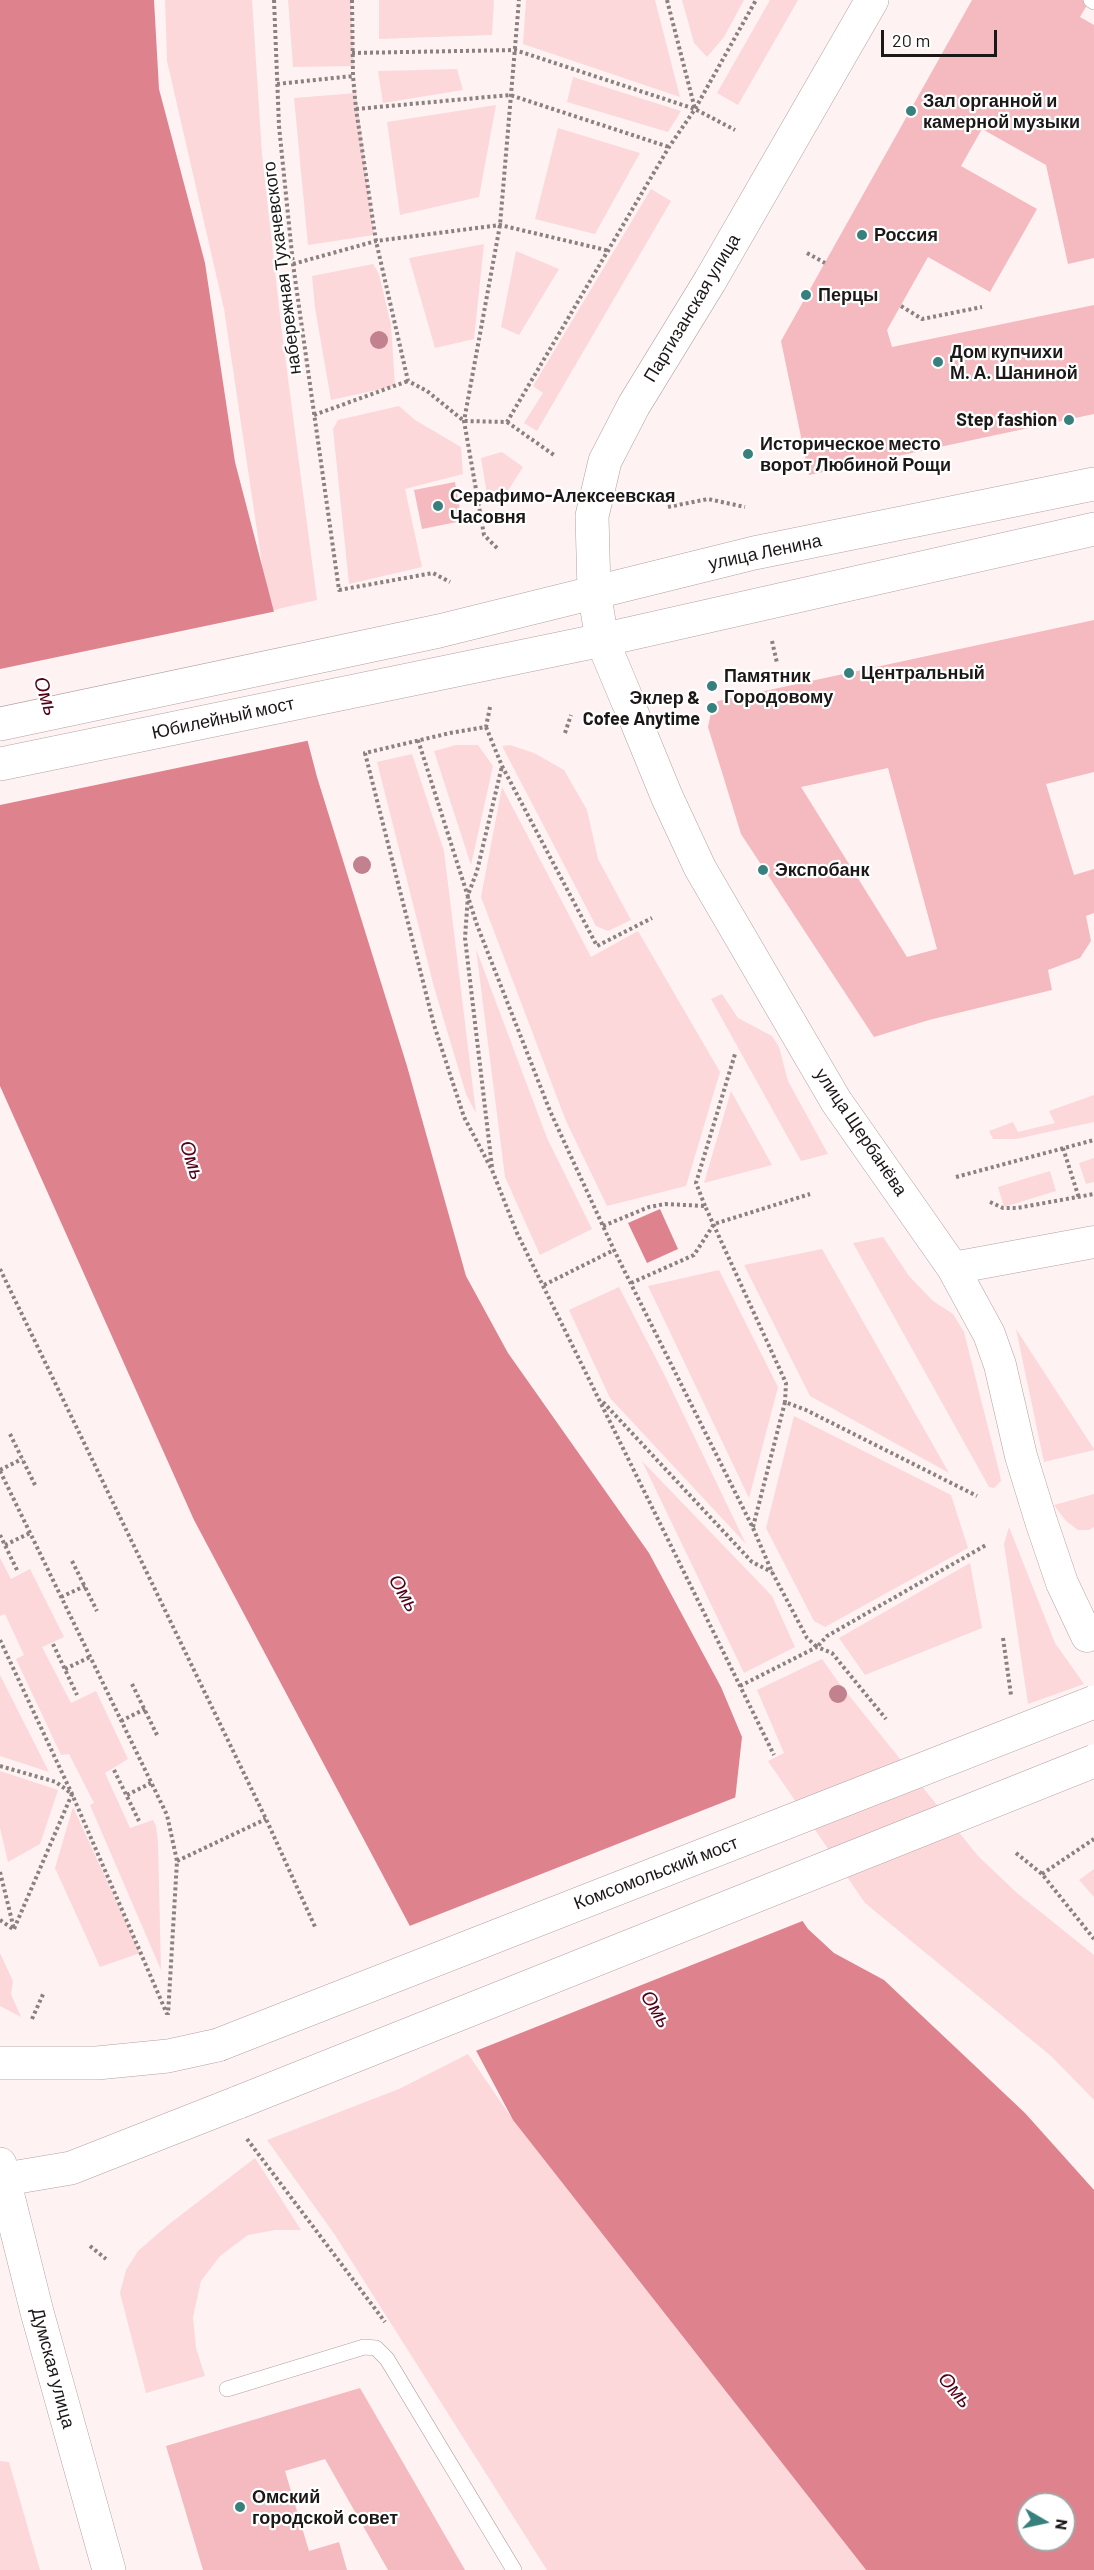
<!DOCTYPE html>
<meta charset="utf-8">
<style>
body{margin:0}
#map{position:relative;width:1094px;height:2570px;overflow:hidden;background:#fff2f3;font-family:Barlow,sans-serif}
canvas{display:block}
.north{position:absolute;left:1016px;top:2492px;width:60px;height:60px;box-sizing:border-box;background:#fff;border:2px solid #a5a3a3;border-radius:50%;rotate:99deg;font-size:16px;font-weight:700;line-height:24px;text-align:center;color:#1d1818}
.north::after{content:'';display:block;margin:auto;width:21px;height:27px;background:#37807d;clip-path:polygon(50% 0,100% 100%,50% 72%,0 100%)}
.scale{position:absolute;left:881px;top:30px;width:116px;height:27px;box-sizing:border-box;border:3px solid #1d1818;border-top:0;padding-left:8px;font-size:18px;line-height:21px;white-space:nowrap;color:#1d1818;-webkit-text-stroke:4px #fff;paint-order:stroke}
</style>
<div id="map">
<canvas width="1094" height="2570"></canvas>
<div class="north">N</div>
<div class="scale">20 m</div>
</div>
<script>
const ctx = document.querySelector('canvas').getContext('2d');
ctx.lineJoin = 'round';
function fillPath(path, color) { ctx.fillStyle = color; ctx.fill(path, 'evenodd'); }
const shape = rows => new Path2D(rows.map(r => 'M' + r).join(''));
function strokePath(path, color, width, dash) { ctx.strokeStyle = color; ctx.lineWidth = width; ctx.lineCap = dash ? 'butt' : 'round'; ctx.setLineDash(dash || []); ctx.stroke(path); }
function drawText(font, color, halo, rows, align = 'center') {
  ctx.font = font + ' Barlow,sans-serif'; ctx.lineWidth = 4.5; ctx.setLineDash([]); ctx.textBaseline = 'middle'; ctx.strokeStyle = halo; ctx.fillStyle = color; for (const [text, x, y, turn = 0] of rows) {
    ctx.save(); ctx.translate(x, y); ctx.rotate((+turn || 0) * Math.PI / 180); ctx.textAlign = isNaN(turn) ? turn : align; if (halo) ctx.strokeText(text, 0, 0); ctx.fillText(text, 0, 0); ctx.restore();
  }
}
fillPath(shape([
 [165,0,252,0,262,154,281,325,317,600,269,611,224,309,167,61],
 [288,0,351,0,354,66,293,67],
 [379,0,494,0,492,35,379,39],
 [526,0,655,0,680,97,523,44],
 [682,0,744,0,724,37,707,57,694,43],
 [770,0,798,0,738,105,717,93],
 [457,69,463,90,383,103,378,71],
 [573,77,681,111,668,132,567,102],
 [356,93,374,235,308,245,294,98],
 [496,105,479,197,400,215,387,122],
 [558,128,640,153,595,234,535,219],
 [651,189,671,201,537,431,524,423,543,393,533,386],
 [484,244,474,339,435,348,409,258],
 [516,251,559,269,519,335,501,327],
 [373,264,379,274,391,325,395,386,331,400,315,308,312,276],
 [399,406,415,420,461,447,463,474,405,489,422,567,349,584,333,429,338,420],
 [502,452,523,467,502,500,488,500,481,458],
 [456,745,478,745,493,766,471,865,434,751],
 [510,745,534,753,564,770,587,810,598,859,631,920,608,931,596,926,502,746],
 [412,754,444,851,476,1113,466,1094,434,987,377,762],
 [502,787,591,957,638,931,720,1072,686,1186,607,1206,566,1121,481,897],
 [476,949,547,1138,592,1229,540,1255,505,1177],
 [722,994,738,1018,772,1036,779,1047,788,1081,828,1154,801,1161,711,999],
 [731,1091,772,1165,704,1183],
 [1094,1095,1094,1122,1016,1139,993,1139,989,1131,1013,1122,1018,1132,1055,1123,1049,1111],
 [1094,1158,1094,1182,1086,1184,1079,1163],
 [1050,1171,1056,1191,1004,1207,998,1187],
 [883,1237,909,1276,933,1301,953,1314,964,1332,1000,1475,1001,1481,994,1488,989,1487,853,1243],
 [822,1249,949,1473,810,1396,744,1265],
 [719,1270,778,1387,749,1498,648,1286],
 [619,1287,664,1374,746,1544,610,1398,569,1310],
 [1016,1329,1094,1449,1094,1450,1044,1462],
 [794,1416,951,1495,968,1548,825,1627,814,1621,766,1528],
 [642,1461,772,1596,795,1647,744,1673],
 [1094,1494,1094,1527,1089,1530,1078,1530,1066,1521,1054,1505],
 [1009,1527,1055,1643,1084,1684,1028,1704,1004,1544],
 [0,1558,11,1579,30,1569,64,1637,42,1647,71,1703,96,1691,128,1759,105,1773,130,1828,153,1820,156,1826,158,1842,161,1970,90,1805,94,1803,69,1754,61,1755,16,1659,24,1655,5,1614,0,1616],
 [970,1563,982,1628,865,1675,839,1638],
 [822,1659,839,1683,978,1856,1017,1893,1094,1955,1094,2100,1051,2056,865,1903,768,1761,784,1753,757,1690],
 [0,1675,49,1772,0,1756],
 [0,1771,58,1790,40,1844,8,1862,0,1828],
 [73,1807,140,1953,100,1967,55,1868],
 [1094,1869,1094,1897,1079,1880],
 [0,1953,13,1981,11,1994,21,2017,0,2006],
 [468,2054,513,2120,866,2570,547,2570,335,2235,267,2140,399,2089],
 [255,2158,301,2230,275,2230,248,2235,220,2256,201,2281,193,2317,196,2348,205,2376,146,2393,120,2293,126,2270,138,2251,168,2225],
 [0,2461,9,2462,40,2570,0,2570]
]), '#fcd8db');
fillPath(shape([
 [0,0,154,0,159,89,205,263,235,462,317,777,407,1066,466,1276,508,1353,649,1553,721,1687,742,1737,733,1818,808,1929,834,1953,884,1980,1025,2113,1094,2190,1094,2570,866,2570,513,2120,194,1520,0,1086],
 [1028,2504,1064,2504,1064,2540,1028,2540],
 [660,1209,678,1249,647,1263,628,1223]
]), '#de838e');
fillPath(shape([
 [277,611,311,740,0,805,0,669],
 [739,1796,736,1818,805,1920,473,2052,407,1927]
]), '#fff2f3');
fillPath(shape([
 [972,0,1090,0,1080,17,1094,25,1094,258,1068,264,1046,165,982,129,961,166,1037,209,990,292,928,257,887,330,892,347,1094,305,1094,414,809,475,781,341],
 [455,482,462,521,422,529,414,490],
 [1094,620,1094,772,1046,784,1074,875,1094,869,1094,913,1086,916,1091,941,1080,958,1048,970,1052,990,929,1020,874,1037,741,834,708,727,712,708,718,701],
 [888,768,937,949,907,957,801,787],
 [360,2388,465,2570,388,2570,325,2459,285,2471,309,2551,339,2542,347,2570,203,2570,166,2446]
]), '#f4babf');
const lane = shape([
 [1091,0,1094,2],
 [227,2389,364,2347,376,2348,387,2359,514,2570]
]);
const street = shape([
 [628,702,667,797,700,868,836,1101,953,1268,989,1334,1000,1365,1021,1456,1041,1521,1062,1583,1087,1636],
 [953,1268,1094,1242]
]);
const secondary = shape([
 [628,702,602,640,594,591,592,516,605,461,634,405,710,281,872,0]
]);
const primary = shape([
 [0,724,439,631,754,553,1094,484],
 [0,764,602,640,1094,529],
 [0,2063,97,2063,168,2056,218,2045],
 [0,2164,37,2312,109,2570],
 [0,2180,71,2168,239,2102]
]);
strokePath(lane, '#b1a2a3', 16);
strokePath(street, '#b1a2a3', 33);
strokePath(secondary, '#b1a2a3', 34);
strokePath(primary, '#b1a2a3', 34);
strokePath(shape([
 [274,0,279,126,293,264,339,590,433,573,450,582],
 [352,0,353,76,356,109,376,241,408,381,427,391,464,421,507,422,669,147,695,109,756,0],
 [667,0,695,109],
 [352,53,515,50,695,109,735,130],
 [277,84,353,76],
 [356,109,510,95,669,147],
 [807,253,825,263],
 [293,264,376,241,500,225,610,251],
 [901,306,922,319,982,307],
 [314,415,408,381],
 [507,422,554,455],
 [668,507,708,499,745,507],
 [497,548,484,535,464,421,500,225,519,0],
 [772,641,777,663],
 [490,707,486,727,450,733,365,753,434,1025,464,1117,492,1170,517,1233,774,1755],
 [486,727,502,766,597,946,652,918],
 [565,733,571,715],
 [418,740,477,925,550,1111,614,1250,753,1528,772,1572,807,1638,817,1647,827,1636,986,1545],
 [1063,1148,1079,1198],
 [492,1167,465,938,468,895,477,871,502,766],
 [956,1177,1094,1140],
 [990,1202,1003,1208,1017,1208,1094,1194],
 [705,1206,696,1183,735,1054],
 [603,1226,649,1207,665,1204,705,1206,786,1383,785,1402],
 [0,1269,266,1819,316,1929],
 [631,1283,694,1255,714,1224,810,1194],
 [544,1285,614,1250],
 [603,1402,752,1562,772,1572],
 [10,1434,35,1485],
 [0,1470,22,1459],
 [0,1471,167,1815,177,1861,168,2015],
 [753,1527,785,1402,806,1410,977,1496],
 [0,1535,17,1570],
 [5,1545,30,1533],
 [72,1561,97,1611],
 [61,1597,85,1586],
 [1003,1638,1011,1695],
 [0,1640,72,1794,167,2014],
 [53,1644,77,1695],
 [65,1669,90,1657],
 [132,1684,157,1735],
 [740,1686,817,1647,832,1653,886,1719],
 [121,1721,145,1709],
 [0,1766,56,1782,72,1794,14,1929],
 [114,1770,139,1821],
 [127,1795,151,1783],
 [1016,1853,1042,1874,1094,1939],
 [177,1861,266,1819],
 [0,1872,14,1929],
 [1042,1874,1094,1839],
 [0,1920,13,1929],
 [32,2019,44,1992],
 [247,2139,385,2322],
 [90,2246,106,2259]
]), '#8a8181', 4, [3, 3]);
strokePath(lane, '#fff', 15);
strokePath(street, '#fff', 32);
strokePath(secondary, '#fff', 33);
strokePath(primary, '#fff', 33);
const primaryBridge = shape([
 [218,2045,1094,1702],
 [239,2102,1094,1761]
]);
strokePath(primaryBridge, '#b1a2a3', 34, []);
strokePath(primaryBridge, '#fff', 33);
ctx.fillStyle = '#c2818f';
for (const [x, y] of [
 [379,340],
 [362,865],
 [838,1694]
]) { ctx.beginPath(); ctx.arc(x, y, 9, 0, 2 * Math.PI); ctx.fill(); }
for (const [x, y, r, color] of [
 [911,111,6,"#37807d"],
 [862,235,6,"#37807d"],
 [806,295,6,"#37807d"],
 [938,362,6,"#37807d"],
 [1069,420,6,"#37807d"],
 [748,454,6,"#37807d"],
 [438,506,6,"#37807d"],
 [849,673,6,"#37807d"],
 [712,686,6,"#37807d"],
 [712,708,6,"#37807d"],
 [763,870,6,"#37807d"],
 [240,2507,6,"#37807d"]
]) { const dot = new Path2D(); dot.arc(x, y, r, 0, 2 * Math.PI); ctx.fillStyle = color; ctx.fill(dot); strokePath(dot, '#fff', 2); }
drawText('bold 18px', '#1d1818', '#fff', [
 ["Зал органной и",923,101],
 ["камерной музыки",923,122],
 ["Россия",874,235],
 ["Перцы",818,295],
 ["Дом купчихи",950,352],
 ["М. А. Шаниной",950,373],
 ["Step fashion",1057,420,"right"],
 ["Историческое место",760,444],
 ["ворот Любиной Рощи",760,465],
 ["Серафимо-Алексеевская",450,496],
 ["Часовня",450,517],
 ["Центральный",861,673],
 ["Памятник",724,676],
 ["Городовому",724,697],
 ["Эклер &",700,698,"right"],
 ["Cofee Anytime",700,719,"right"],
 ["Экспобанк",775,870],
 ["Омский",252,2497],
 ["городской совет",252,2518]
], 'left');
drawText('18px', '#1d1818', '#fff', [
 ["набережная Тухачевского",282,268,-97],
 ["Партизанская улица",692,308,-59],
 ["улица Ленина",765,552,-12],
 ["Юбилейный мост",223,718,-12],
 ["улица Щербанёва",861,1132,56],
 ["Комсомольский мост",656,1873,-21],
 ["Думская улица",53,2368,75]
]);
drawText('italic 20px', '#530019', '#fff', [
 ["Омь",46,696,72],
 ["Омь",192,1160,72],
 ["Омь",404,1593,59],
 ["Омь",656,2009,59],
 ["Омь",955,2390,49]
]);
</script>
